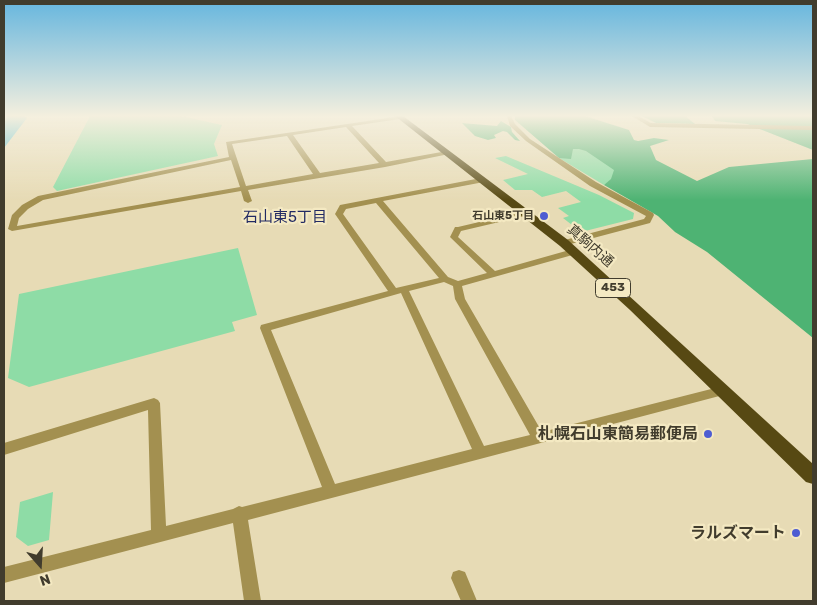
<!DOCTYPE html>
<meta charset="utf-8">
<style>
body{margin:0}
#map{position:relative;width:817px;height:605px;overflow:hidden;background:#e7dbb5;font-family:Rubik,sans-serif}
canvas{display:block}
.frame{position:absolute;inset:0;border:5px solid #413c2d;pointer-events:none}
.north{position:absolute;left:15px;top:540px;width:50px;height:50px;-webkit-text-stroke:4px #f4e9c2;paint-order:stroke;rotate:161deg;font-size:14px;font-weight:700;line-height:20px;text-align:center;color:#413c2d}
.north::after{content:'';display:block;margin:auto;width:18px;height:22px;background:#413c2d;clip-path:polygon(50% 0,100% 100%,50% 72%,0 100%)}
</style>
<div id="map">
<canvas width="817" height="605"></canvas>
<div class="frame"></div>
<div class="north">N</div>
</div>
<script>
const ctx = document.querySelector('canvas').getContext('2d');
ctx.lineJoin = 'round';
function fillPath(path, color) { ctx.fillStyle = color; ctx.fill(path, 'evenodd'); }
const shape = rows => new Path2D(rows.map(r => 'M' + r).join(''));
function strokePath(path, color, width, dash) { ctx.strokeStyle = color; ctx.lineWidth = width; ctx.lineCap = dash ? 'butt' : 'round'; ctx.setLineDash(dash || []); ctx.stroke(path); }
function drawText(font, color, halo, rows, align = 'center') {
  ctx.font = font + ' Rubik,"Noto Sans JP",sans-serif'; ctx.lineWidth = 4.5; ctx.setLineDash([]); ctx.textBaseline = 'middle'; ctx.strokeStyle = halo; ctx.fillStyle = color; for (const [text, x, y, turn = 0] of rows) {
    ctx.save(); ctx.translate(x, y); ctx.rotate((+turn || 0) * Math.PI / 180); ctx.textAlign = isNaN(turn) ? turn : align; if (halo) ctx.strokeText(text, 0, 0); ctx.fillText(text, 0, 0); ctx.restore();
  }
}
fillPath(shape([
 [90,116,181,116,222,125,214,144,218,156,57,191,53,187],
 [584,148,613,167,616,172,613,180,604,185,559,158,568,158,570,149],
 [506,156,599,195,634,213,633,219,581,232,563,218,569,216,558,208,581,202,566,191,542,197,532,190,515,190,503,180,528,174,495,158],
 [238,248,257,315,232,322,235,331,29,387,8,378,19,294],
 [53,492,49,540,28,546,16,537,20,502]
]), '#8edca6');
fillPath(shape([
 [515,116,585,116,629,130,634,140,638,141,654,138,669,140,650,146,656,160,697,181,729,167,813,159,813,338,707,252,675,232,658,216,604,185,611,179,614,170,586,151,579,149,573,149,571,159,559,158,515,120],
 [642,116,685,116,695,124,656,123],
 [712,116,813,116,813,150,747,124,715,121],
 [501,121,511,127,512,132,520,141,515,140,507,132,503,131,494,135,496,138,488,140,475,136,462,123,497,126]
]), '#4eb373');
fillPath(shape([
 [7,116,23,116,27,118,4,148,4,124]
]), '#44b9d0');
fillPath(shape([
 [401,116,403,117,400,119,352,126,386,162,447,151,450,153,449,154,385,167,248,190,252,201,248,203,244,201,241,191,12,231,8,229,12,215,22,205,38,196,229,157,226,142,401,116],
 [346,127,379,163,320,173,293,135,346,127],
 [287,136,313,174,246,186,232,144,287,136],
 [231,160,240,187,17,226,19,218,28,209,43,200,231,160],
 [507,116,511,116,515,124,530,139,596,182,653,213,654,215,650,223,567,245,561,245,560,243,561,241,644,219,646,216,590,186,526,141,510,126,507,116],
 [632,116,638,116,651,123,813,126,813,130,650,127,632,116],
 [481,178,485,180,484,182,383,201,448,277,458,281,487,273,450,237,455,227,458,227,526,211,529,211,529,215,461,231,458,237,495,271,573,249,577,252,576,254,462,286,465,299,542,432,723,386,727,388,729,391,727,394,248,520,261,601,244,601,233,523,4,583,4,567,151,530,148,410,4,455,4,443,154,398,158,400,160,403,166,526,233,509,239,506,242,507,322,487,260,328,261,325,388,291,335,214,340,205,481,178],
 [376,203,439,278,396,288,343,214,346,209,376,203],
 [444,282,453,286,455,299,530,435,484,446,409,291,444,282],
 [401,293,472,449,335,484,271,330,401,293],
 [459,570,465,572,477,601,461,601,451,578,453,572,459,570]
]), '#a39050');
fillPath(shape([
 [395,116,403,116,568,240,813,464,813,484,806,482,630,310,560,246,395,116]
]), '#574913');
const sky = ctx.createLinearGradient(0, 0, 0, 200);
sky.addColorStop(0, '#66b6de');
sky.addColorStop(0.58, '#f4efde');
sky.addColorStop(1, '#f4efde00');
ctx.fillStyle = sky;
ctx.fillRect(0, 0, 817, 200);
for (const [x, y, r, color] of [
 [544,216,5,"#4e5dd2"],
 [708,434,5,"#4e5dd2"],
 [796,533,5,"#4e5dd2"]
]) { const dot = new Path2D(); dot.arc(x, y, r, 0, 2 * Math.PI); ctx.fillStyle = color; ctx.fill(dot); strokePath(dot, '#f4e9c2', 2); }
drawText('bold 11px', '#413c2d', '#f4e9c2', [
 ["石山東5丁目",534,216]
], 'right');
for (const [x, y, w] of [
 [613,288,35]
]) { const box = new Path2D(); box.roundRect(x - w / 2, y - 9.5, w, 19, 4); ctx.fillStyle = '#f4e9c2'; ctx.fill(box); strokePath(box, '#413c2d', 1); }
drawText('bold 12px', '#413c2d', null, [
 ["453",613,288]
]);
drawText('14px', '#413c2d', '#f4e9c2', [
 ["真駒内通",590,246,41]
]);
drawText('15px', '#222a63', '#f4e9c2', [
 ["石山東5丁目",285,218]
]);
drawText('bold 16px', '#413c2d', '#f4e9c2', [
 ["札幌石山東簡易郵便局",698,434],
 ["ラルズマート",786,533]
], 'right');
</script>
